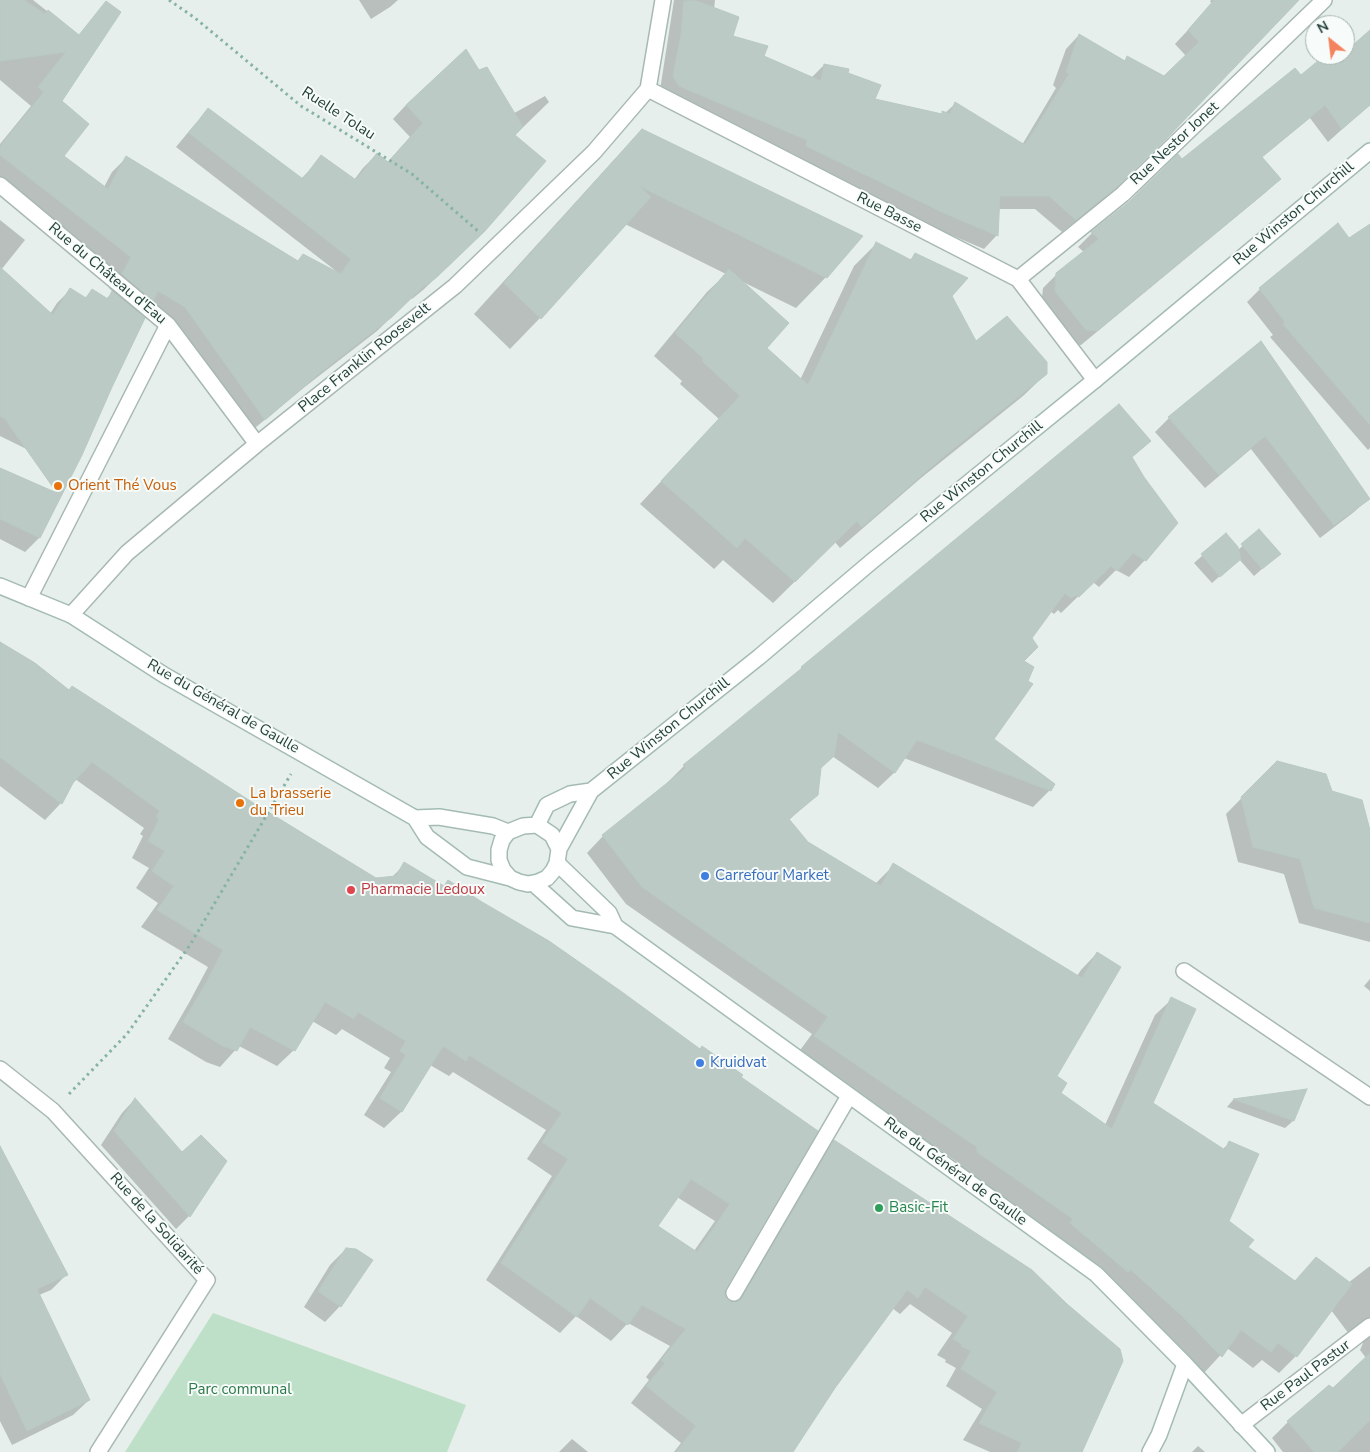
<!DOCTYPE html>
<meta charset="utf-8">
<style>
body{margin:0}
#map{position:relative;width:1370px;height:1452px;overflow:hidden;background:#e6efeb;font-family:"Nunito Sans",sans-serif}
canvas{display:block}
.north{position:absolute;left:1305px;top:15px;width:50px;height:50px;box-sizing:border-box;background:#f7fbf9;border:1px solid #a3b1ad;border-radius:50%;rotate:331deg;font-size:14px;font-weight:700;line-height:20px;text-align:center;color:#24423a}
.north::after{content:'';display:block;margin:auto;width:18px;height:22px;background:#f4845f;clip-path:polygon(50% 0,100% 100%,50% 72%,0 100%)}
</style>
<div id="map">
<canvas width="1370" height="1452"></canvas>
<div class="north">N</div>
</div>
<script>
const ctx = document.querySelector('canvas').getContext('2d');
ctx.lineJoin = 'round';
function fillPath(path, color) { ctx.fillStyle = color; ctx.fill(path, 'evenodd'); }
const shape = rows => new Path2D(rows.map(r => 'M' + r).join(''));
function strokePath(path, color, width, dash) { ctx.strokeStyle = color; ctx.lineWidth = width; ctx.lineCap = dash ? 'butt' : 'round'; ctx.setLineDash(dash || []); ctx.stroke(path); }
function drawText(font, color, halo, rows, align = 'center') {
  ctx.font = font + ' "Nunito Sans",sans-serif'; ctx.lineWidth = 4; ctx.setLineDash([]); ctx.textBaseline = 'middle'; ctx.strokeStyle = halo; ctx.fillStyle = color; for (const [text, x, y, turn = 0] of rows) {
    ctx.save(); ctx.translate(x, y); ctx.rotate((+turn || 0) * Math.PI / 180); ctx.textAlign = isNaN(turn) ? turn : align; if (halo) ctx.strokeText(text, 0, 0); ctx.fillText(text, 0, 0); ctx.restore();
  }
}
fillPath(shape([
 [213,1313,466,1405,447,1452,125,1452]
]), '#bfe0c8');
fillPath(shape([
 [22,0,33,0,95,49,60,101,63,157,104,187,112,172,126,158,297,262,336,271,176,147,195,124,209,110,301,179,322,157,354,180,363,168,377,154,387,163,410,137,393,119,406,105,480,132,545,96,549,102,514,136,470,245,423,290,412,299,411,298,377,331,306,386,250,432,147,306,138,314,67,469,0,436,0,220,25,240,1,270,50,314,57,303,71,289,85,298,92,291,106,299,113,292,109,288,118,272,0,179,0,144,31,106,0,80,0,24],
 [359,0,398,0,390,7,371,19],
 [674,0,715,0,714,9,732,37,763,57,811,78,824,65,846,74,874,100,940,115,943,113,945,113,955,104,1022,145,1056,88,1053,85,1066,49,1079,35,1124,62,1164,78,1186,56,1175,44,1213,3,1210,2,1211,0,1297,0,1154,150,1102,200,1062,232,1035,209,998,209,997,235,984,249,930,226,793,160,794,154,666,100,660,90],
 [1370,32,1370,104,1328,142,1310,118,1261,158,1280,179,1265,193,1081,345,1072,344,1041,306,1043,288,1057,274,1084,252,1078,247,1092,233,1182,161,1300,77,1327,55,1345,55],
 [642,131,826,277,796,308,743,282,765,348,800,380,854,266,876,244,910,260,916,254,950,296,976,342,1046,374,1023,396,921,478,840,548,835,542,773,603,723,560,714,569,640,504,719,419,680,384,682,381,654,356,707,292,726,274,625,224,540,318,510,349,474,314,612,162],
 [1370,225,1370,448,1368,450,1270,337,1273,335,1247,302,1260,289,1349,240],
 [1261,342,1368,499,1354,512,1320,538,1251,449,1205,488,1155,432,1169,418],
 [1119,406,1149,441,1131,458,1145,560,1129,577,1116,570,1099,587,1093,582,1061,613,1058,610,1054,614,1050,611,1030,638,992,740,1050,790,1033,807,904,758,895,772,878,788,832,756,820,768,817,794,788,821,807,843,875,884,894,865,1077,976,1081,970,1097,953,1055,1077,1059,1093,1105,1125,1155,1015,1172,999,1151,1104,1222,1150,1229,1143,1228,1221,1247,1247,1294,1282,1348,1283,1370,1266,1370,1452,1283,1452,1272,1438,1288,1422,1333,1390,1366,1358,1360,1350,1363,1343,1361,1337,1349,1334,1331,1310,1296,1356,1279,1373,1262,1360,1253,1368,1227,1348,1204,1373,1163,1330,1114,1286,1054,1240,1057,1236,960,1168,960,1164,798,1053,812,1034,626,904,587,853,603,836,667,783,684,766],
 [0,468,60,496,39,538,25,552,0,539],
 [1259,531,1271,561,1254,576,1239,559,1212,583,1194,563,1226,535,1238,550],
 [0,643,69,691,376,880,391,878,405,864,443,887,448,881,699,1050,741,1075,725,1288,724,1298,729,1303,734,1303,818,1158,834,1142,1081,1452,990,1452,963,1440,982,1409,946,1386,956,1368,945,1362,946,1360,937,1355,952,1333,910,1304,900,1314,892,1308,834,1387,791,1452,674,1452,681,1443,631,1403,649,1380,646,1377,670,1346,628,1323,611,1341,576,1316,560,1333,486,1280,552,1176,527,1159,546,1130,453,1072,449,1076,430,1065,401,1112,384,1128,364,1115,391,1072,384,1068,390,1058,342,1029,336,1035,312,1021,294,1050,277,1066,239,1046,220,1067,206,1062,168,1039,190,1001,208,967,141,927,158,903,136,888,149,868,132,858,143,836,140,834,144,828,75,779,61,803,45,820,0,786],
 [677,1197,715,1221,694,1251,656,1227],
 [1277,762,1370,831,1370,942,1299,923,1284,874,1238,862,1226,814],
 [1370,979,1370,991,1364,986],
 [1305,1091,1293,1121,1285,1128,1227,1107,1233,1100],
 [134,1100,182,1154,226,1162,189,1216,176,1229,101,1145,122,1113],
 [0,1162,66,1275,51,1290,39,1295,89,1400,73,1415,12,1445,0,1421],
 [346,1249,340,1306,325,1322,304,1307,330,1265],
 [572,1439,588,1452,559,1452],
 [1198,1446,1205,1452,1192,1452]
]), '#0003');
const building = shape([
 [0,0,24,0,45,14,48,10,79,35,106,1,121,12,62,101,89,124,64,156,108,189,126,156,298,261,303,254,341,274,351,259,189,133,208,108,303,179,321,155,356,180,377,153,388,162,423,123,406,105,466,49,479,70,487,67,523,127,515,135,546,161,485,231,438,276,426,286,425,285,392,317,321,372,265,420,185,307,158,291,153,301,122,274,131,257,0,155,0,146,44,92,38,87,66,52,0,61,0,0],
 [1214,0,1299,0,1169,136,1117,187,1076,220,1049,196,1000,196,998,236,944,213,806,146,807,140,679,86,673,76,681,35,684,1,697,1,739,17,733,36,768,46,764,56,821,81,824,64,849,69,848,73,881,85,875,99,942,114,942,111,950,114,955,102,1025,145,1069,74,1066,72,1079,34,1125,61,1127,56,1164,76,1199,42,1188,30,1214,0],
 [1370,30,1370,105,1342,129,1325,105,1262,157,1281,179,1097,331,1086,330,1055,291,1056,273,1099,239,1091,232,1130,201,1178,154,1182,159,1295,68,1301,75,1325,55,1345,55,1345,52,1370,30],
 [642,129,863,236,827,278,639,186,651,197,541,319,504,283,642,129],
 [1338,223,1349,238,1370,224,1370,425,1283,324,1285,322,1259,288,1338,223],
 [876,242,911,260,915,253,968,278,952,296,976,341,1007,316,1047,362,1047,374,944,456,862,527,857,521,795,582,745,538,737,548,661,481,740,396,702,361,703,358,675,333,729,269,789,323,767,348,808,385,876,242],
 [0,267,53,315,70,288,86,298,92,289,108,299,112,291,145,318,112,387,82,455,40,538,0,519,0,468,57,493,5,419,0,416,0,267],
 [1261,341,1370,499,1334,525,1265,436,1219,475,1168,417,1261,341],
 [1119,404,1151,441,1132,457,1144,477,1178,523,1146,561,1133,553,1117,571,1111,566,1079,597,1076,595,1071,598,1065,593,1032,638,1038,647,1024,661,1034,667,1028,681,1033,684,994,739,1055,784,1051,791,917,740,895,773,838,732,834,756,821,768,818,795,789,819,808,842,881,886,893,863,1082,978,1097,952,1121,967,1057,1076,1067,1083,1061,1093,1112,1129,1171,997,1196,1009,1153,1103,1225,1150,1229,1141,1259,1154,1229,1221,1254,1240,1248,1247,1295,1281,1316,1257,1352,1284,1297,1357,1278,1343,1271,1352,1241,1330,1222,1357,1180,1314,1131,1270,1128,1272,1070,1223,1073,1219,977,1152,977,1147,814,1036,828,1017,642,887,602,835,686,768,683,765,770,694,802,668,801,667,1119,404],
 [1259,529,1281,554,1262,569,1241,544,1259,529],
 [1226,533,1238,547,1241,559,1220,577,1201,554,1226,533],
 [0,642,35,663,69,690,72,686,255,804,376,878,396,876,404,862,444,886,448,880,482,902,549,941,622,992,700,1049,702,1046,743,1075,741,1077,818,1131,726,1288,725,1293,729,1301,734,1302,742,1298,834,1140,1032,1270,1067,1304,1120,1349,1123,1361,1082,1452,1017,1452,1022,1443,979,1423,997,1392,961,1369,971,1351,961,1346,962,1344,953,1339,968,1316,925,1287,918,1298,907,1290,835,1388,793,1452,676,1452,696,1426,646,1386,665,1363,661,1360,686,1329,642,1305,628,1325,590,1298,577,1317,501,1263,568,1159,542,1142,562,1113,469,1055,466,1061,443,1046,402,1112,380,1098,406,1055,400,1051,406,1041,358,1012,354,1019,325,1002,295,1051,250,1027,237,1051,223,1046,183,1022,206,983,223,950,157,910,174,886,152,871,165,851,148,841,159,819,156,817,160,811,92,762,73,783,62,804,0,757,0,642],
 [691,1179,730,1204,697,1252,658,1226,691,1179],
 [1277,761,1326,774,1332,791,1362,800,1370,830,1370,923,1314,908,1300,859,1253,847,1241,797,1277,761],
 [1307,1089,1294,1121,1233,1099,1307,1089],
 [135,1098,182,1152,201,1135,227,1161,190,1217,114,1131,135,1098],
 [0,1146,68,1275,37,1289,90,1400,27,1431,0,1374,0,1146],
 [346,1248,356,1249,373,1260,341,1307,318,1291,346,1248],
 [1370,1353,1370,1420,1338,1452,1314,1452,1287,1421,1329,1385,1333,1388,1370,1353]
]);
fillPath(building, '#bbcac4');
strokePath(building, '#b8c9c2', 1);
const lane = shape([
 [1184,971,1370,1097],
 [734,1293,849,1096]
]);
const street = shape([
 [648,89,1018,279,1095,380],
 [648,89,663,0],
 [0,185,168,325,257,444],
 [1018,279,1123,194,1324,0],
 [29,598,168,325],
 [71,615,127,553,257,444,455,286,594,152,648,89],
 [0,1069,53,1111,207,1280,98,1452],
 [1241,1425,1370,1326]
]);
const secondary = shape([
 [0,586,71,615,164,675,415,818,427,837,467,867,510,878,519,882,528,884,538,882,547,878,553,871,557,863,559,849,591,791,759,657,871,562,1095,380,1370,151],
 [415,818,439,817,493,826,508,832],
 [537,825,547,805,570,794,591,791],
 [557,863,609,913,615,926],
 [510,878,503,870,499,860,499,850,502,840,508,832,523,826,537,825,552,835,559,849],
 [533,883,572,918,615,926,1096,1274,1185,1364,1267,1452],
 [1150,1452,1159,1435,1185,1364]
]);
strokePath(lane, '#a8b8b2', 18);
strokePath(street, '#a8b8b2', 18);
strokePath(secondary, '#a4bbb3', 18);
strokePath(shape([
 [169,0,195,18,301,106,412,174,478,231],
 [69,1094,127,1034,190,945,291,774]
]), '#86b3a5', 3, [2.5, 4]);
strokePath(lane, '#fff', 15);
strokePath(street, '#fff', 15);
strokePath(secondary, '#fff', 15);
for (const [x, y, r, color] of [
 [58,486,5,"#e8710a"],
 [240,803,5,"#e8710a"],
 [705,876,5,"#3f7fe0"],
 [351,890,5,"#e0444e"],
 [700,1063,5,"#3f7fe0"],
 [879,1208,5,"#2e9e5b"]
]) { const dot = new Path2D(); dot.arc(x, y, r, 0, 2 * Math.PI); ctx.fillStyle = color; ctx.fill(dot); strokePath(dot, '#f7fbf9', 2); }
drawText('15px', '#24423a', '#f7fbf9', [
 ["Ruelle Tolau",338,114,33],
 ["Rue Nestor Jonet",1175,144,-43],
 ["Rue Basse",889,213,27],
 ["Rue Winston Churchill",1294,214,-40],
 ["Rue du Château d'Eau",107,274,40],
 ["Place Franklin Roosevelt",365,358,-39],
 ["Rue Winston Churchill",982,472,-39],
 ["Rue du Général de Gaulle",223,707,30],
 ["Rue Winston Churchill",669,729,-39],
 ["Rue du Général de Gaulle",955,1172,36],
 ["Rue de la Solidarité",156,1224,48],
 ["Rue Paul Pastur",1306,1376,-37]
]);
drawText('15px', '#c56008', '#f7fbf9', [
 ["Orient Thé Vous",68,486],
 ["La brasserie",250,794],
 ["du Trieu",250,811]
], 'left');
drawText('15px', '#366cbe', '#f7fbf9', [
 ["Carrefour Market",715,876],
 ["Kruidvat",710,1063]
], 'left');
drawText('15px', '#be3a42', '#f7fbf9', [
 ["Pharmacie Ledoux",361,890]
], 'left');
drawText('15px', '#27864d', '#f7fbf9', [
 ["Basic-Fit",889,1208]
], 'left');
drawText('15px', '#2d7a4b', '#f7fbf9', [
 ["Parc communal",240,1390]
]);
</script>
